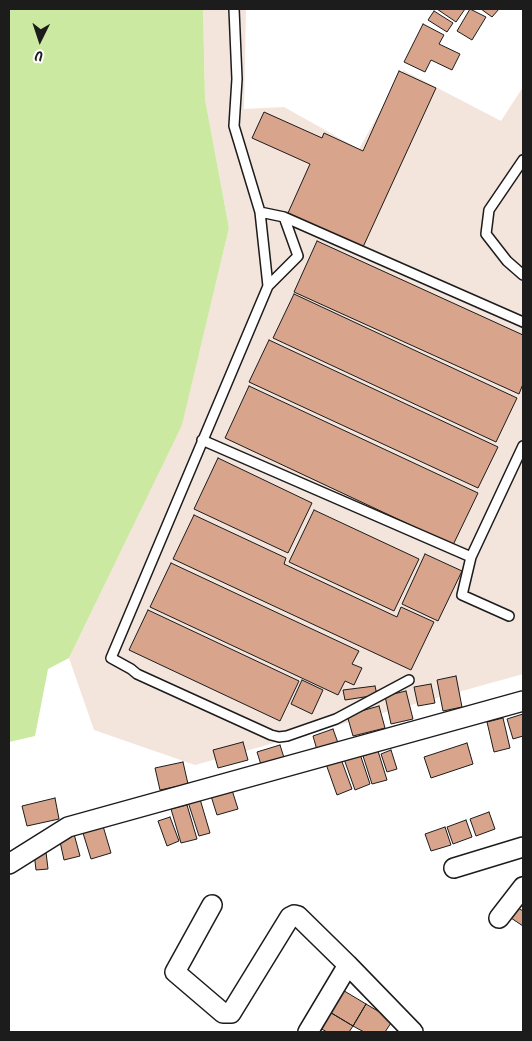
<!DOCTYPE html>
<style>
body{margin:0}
#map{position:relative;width:532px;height:1041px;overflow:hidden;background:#fff;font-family:Kalam,sans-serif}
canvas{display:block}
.frame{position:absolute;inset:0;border:10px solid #1c1c1c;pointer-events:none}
.north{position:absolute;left:15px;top:15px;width:50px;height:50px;-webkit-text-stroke:4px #fff;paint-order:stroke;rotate:184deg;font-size:14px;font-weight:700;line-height:20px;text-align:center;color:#1c1c1c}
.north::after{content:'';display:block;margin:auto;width:18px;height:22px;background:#1c1c1c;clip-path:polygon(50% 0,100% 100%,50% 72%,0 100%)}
</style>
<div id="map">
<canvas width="532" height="1041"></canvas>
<div class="frame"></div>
<div class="north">U</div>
</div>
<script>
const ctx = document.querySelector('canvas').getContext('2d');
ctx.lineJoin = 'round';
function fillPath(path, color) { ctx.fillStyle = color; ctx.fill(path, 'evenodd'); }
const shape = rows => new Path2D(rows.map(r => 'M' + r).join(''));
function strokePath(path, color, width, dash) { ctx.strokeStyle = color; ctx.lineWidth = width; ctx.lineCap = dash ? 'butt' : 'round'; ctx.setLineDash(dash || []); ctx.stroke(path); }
fillPath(shape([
 [203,9,246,9,244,109,284,107,359,149,403,70,501,121,523,87,523,674,195,765,94,730,69,658,182,424,229,228,205,99]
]), '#f3e4dc');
fillPath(shape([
 [9,9,203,9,205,99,229,228,182,425,69,658,48,669,35,736,9,742]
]), '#cbe9a0');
const building = shape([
 [437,9,465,9,456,22,437,9],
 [470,9,486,17,472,40,457,31,470,9],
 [481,9,499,9,492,17,481,9],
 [434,11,453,23,447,32,428,20,434,11],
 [423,24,444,35,439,44,460,54,452,70,431,60,425,72,404,62,423,24],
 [399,71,436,88,363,247,288,213,310,164,252,138,264,112,322,138,324,133,363,151,399,71],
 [317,241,523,335,523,384,519,394,294,292,317,241],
 [294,294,517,398,496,442,273,338,294,294],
 [269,340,498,447,478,488,249,382,269,340],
 [249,386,478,493,453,545,225,438,249,386],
 [218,458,312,503,288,553,194,509,218,458],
 [314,510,419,559,394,611,289,562,314,510],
 [194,515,286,558,284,564,397,617,401,607,434,622,411,670,173,559,194,515],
 [425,554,462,571,438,621,402,604,425,554],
 [171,563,359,651,352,664,362,668,354,685,345,681,338,695,150,607,171,563],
 [148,610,299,681,280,721,129,650,148,610],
 [456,676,462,707,443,711,437,680,456,676],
 [302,680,323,690,312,714,291,704,302,680],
 [431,684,435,703,418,706,414,687,431,684],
 [375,686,377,695,345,700,343,690,375,686],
 [406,691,413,719,391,724,385,696,406,691],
 [379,706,385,728,353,736,347,715,379,706],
 [523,714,523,736,513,739,507,719,523,714],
 [503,718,510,748,494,752,487,722,503,718],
 [333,729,338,743,317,750,313,736,333,729],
 [243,742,248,760,218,768,213,750,243,742],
 [467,743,473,764,431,778,424,757,467,743],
 [280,745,286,764,263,771,257,752,280,745],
 [391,750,397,769,387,772,381,754,391,750],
 [378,751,387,780,372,784,363,756,378,751],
 [360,754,370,784,355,790,344,759,360,754],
 [341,759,352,789,337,795,326,764,341,759],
 [183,762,188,784,160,790,155,768,183,762],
 [232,790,238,809,217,815,211,796,232,790],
 [55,798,59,819,27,826,22,806,55,798],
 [200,799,210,833,199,836,188,802,200,799],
 [187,805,197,839,181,843,171,809,187,805],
 [489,812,495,829,476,836,470,819,489,812],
 [170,817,179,841,167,846,158,821,170,817],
 [466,820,472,837,453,844,447,827,466,820],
 [103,826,111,853,91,859,83,833,103,826],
 [445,827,451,845,431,851,425,834,445,827],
 [74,834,80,856,64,860,59,837,74,834],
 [46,852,48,869,36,870,34,853,46,852],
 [512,904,523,911,523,926,505,914,512,904],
 [341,989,366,1004,353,1026,328,1011,341,989],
 [366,1004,393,1020,385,1032,364,1032,353,1026,366,1004],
 [328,1011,353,1026,349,1032,327,1032,318,1027,328,1011]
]);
fillPath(building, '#d8a58c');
strokePath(building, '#1c1c1c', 1);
const lane = shape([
 [234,9,237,79,234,126,260,212,268,286,111,658,131,669,137,674,271,735,279,737,287,736,336,719,409,680],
 [523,160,489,210,486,234,507,261,523,275],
 [260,212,284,217,523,322],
 [268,286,298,256,284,217],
 [202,440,471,557],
 [509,616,462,595,471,557,523,446]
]);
const street = shape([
 [9,864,68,827,523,701],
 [454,868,523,847],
 [212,905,175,972,223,1013,231,1013,290,917,294,915,298,916,348,965,413,1032],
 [499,918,523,887],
 [308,1032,348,965]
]);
strokePath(lane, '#1c1c1c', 12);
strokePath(street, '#1c1c1c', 22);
strokePath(lane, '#fff', 9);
strokePath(street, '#fff', 19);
</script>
